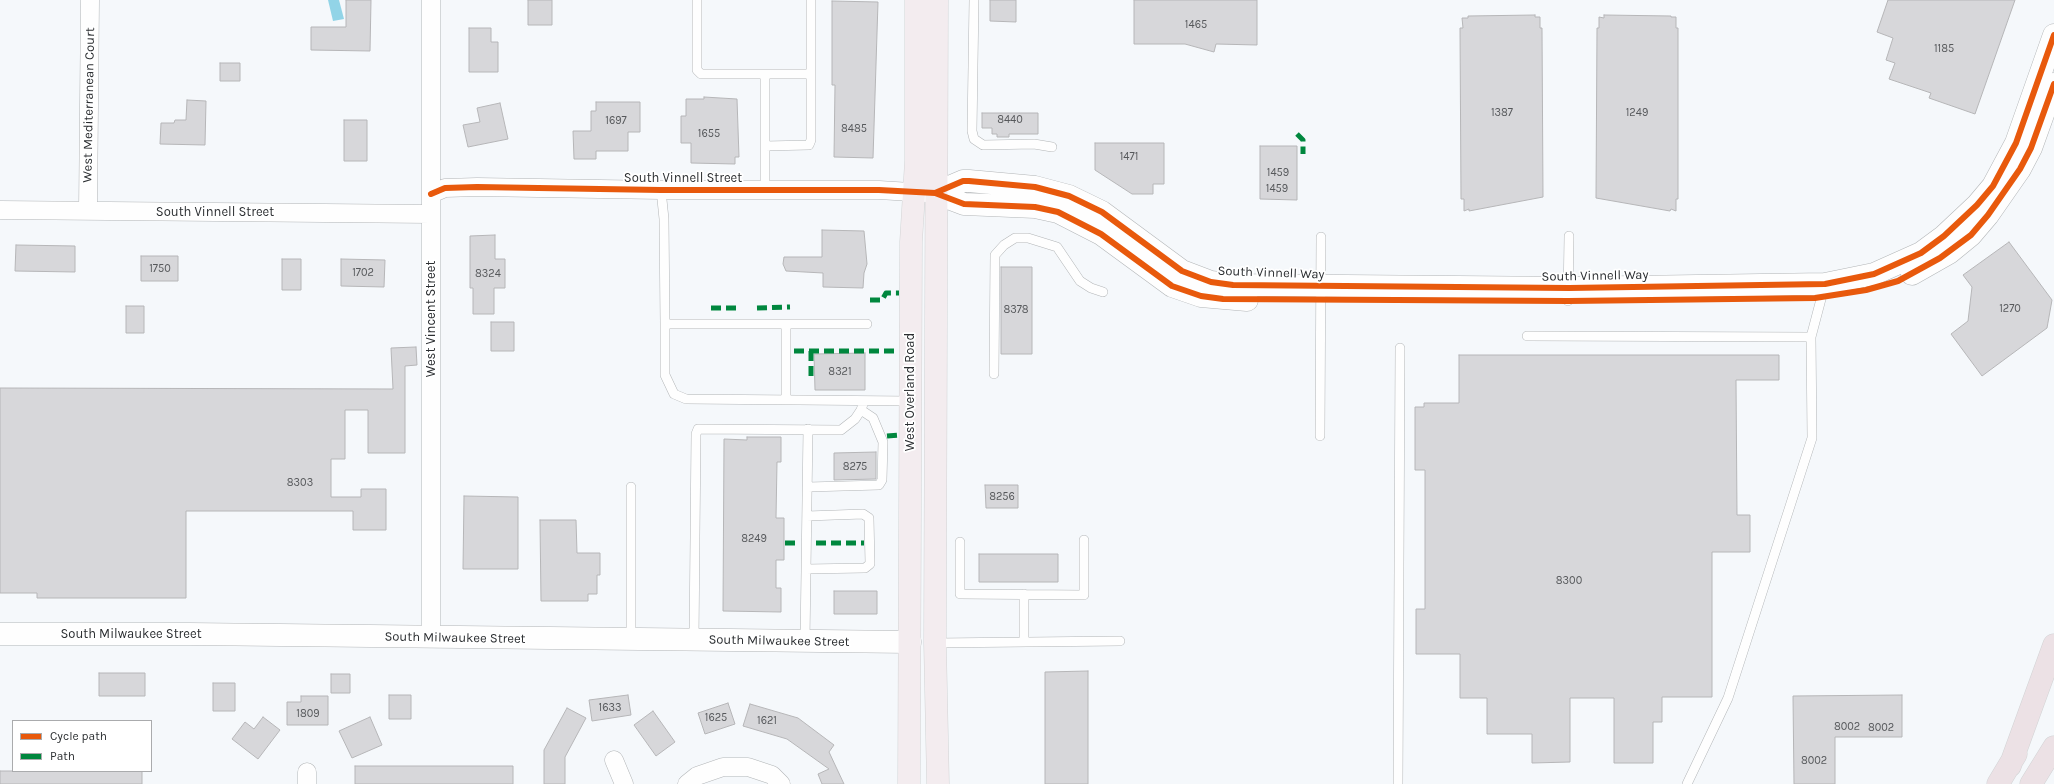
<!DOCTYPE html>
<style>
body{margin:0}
#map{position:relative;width:2054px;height:784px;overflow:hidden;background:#f5f8fb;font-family:Karla,sans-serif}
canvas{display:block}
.legend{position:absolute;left:12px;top:720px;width:140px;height:52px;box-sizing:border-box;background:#fff;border:1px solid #aaabad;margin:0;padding:5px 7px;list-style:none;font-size:12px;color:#2b2e31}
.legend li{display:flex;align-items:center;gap:8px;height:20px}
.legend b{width:20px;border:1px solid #aaabad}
</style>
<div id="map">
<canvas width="2054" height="784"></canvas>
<ul class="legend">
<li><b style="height:5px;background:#e8590c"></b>Cycle path</li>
<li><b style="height:5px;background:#00873e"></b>Path</li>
</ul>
</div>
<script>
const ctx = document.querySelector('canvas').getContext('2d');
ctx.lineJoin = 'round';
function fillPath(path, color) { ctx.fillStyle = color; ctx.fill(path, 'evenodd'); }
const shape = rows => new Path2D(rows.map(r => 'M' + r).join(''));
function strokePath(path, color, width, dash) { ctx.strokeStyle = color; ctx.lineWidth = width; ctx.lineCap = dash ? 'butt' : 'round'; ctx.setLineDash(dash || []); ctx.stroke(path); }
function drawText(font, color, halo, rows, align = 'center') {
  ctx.font = font + ' Karla,sans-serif'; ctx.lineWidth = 3.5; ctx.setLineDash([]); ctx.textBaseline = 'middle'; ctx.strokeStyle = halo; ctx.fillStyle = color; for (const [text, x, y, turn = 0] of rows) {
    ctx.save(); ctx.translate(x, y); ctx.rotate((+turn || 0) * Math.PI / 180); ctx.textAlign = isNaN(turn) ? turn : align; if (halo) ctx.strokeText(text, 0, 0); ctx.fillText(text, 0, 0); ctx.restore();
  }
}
fillPath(shape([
 [328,0,339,0,344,19,333,21]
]), '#92d4e7');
const building = shape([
 [346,0,371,0,370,51,311,50,311,27,346,27,346,0],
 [528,0,552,0,552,25,528,25,528,0],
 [990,0,1016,0,1016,22,990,21,990,0],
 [1134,0,1257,0,1257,45,1216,44,1214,52,1185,44,1134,44,1134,0],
 [1888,0,2015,0,1975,114,1929,98,1931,93,1889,79,1895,63,1886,60,1893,38,1877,32,1888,0],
 [832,1,878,2,873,158,834,157,835,85,832,85,832,1],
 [1535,15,1535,17,1540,17,1540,28,1542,28,1543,197,1469,211,1469,209,1464,211,1464,199,1461,199,1460,28,1463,28,1462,18,1468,18,1468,16,1535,15],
 [1604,15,1671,16,1671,17,1676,17,1676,28,1678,28,1678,199,1676,199,1676,211,1671,209,1670,211,1596,198,1597,28,1599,28,1599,17,1604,18,1604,15],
 [469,28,491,28,491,42,498,42,498,72,469,72,469,28],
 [220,63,240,63,240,81,220,81,220,63],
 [704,97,737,99,739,157,735,157,735,164,691,163,691,143,681,143,681,116,686,116,686,99,704,99,704,97],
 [187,100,206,101,205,145,160,144,161,123,174,123,175,120,186,120,187,100],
 [596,102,640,102,640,132,628,132,628,151,596,151,596,159,574,159,573,131,591,131,591,111,596,111,596,102],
 [500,103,508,139,468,147,463,125,480,122,477,108,500,103],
 [982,113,1038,113,1038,134,1009,134,1009,137,997,137,997,134,992,134,992,128,982,128,982,113],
 [344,120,367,120,367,161,344,161,344,120],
 [1095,143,1164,143,1164,184,1153,184,1153,194,1132,194,1095,170,1095,143],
 [1260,146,1297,146,1297,200,1260,199,1260,146],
 [822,230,864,231,867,264,864,273,863,288,823,287,823,273,786,271,783,264,784,257,822,257,822,230],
 [495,235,495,259,505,259,505,288,494,288,494,314,473,314,473,288,470,288,470,236,495,235],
 [2009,242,2052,300,2047,328,1982,376,1951,334,1968,321,1972,287,1963,275,2009,242],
 [16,245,75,246,75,272,15,271,16,245],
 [141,256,178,256,178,281,141,281,141,256],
 [282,259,301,259,301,290,282,290,282,259],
 [341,259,385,260,384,287,341,286,341,259],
 [1001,267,1032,267,1032,354,1001,354,1001,267],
 [126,306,144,306,144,333,126,333,126,306],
 [491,322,514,322,514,351,491,351,491,322],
 [416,347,417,365,405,366,405,453,368,453,368,410,345,410,345,459,331,459,331,497,361,497,361,489,386,489,386,530,353,530,353,511,186,511,186,598,37,598,37,593,0,593,0,388,393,389,391,348,416,347],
 [865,353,865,390,815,390,814,354,865,353],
 [1459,355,1779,355,1779,380,1736,380,1737,515,1750,515,1750,552,1712,552,1712,697,1662,697,1662,722,1653,722,1653,763,1614,763,1614,698,1570,698,1570,762,1532,763,1532,734,1487,734,1487,698,1460,698,1460,654,1416,654,1416,609,1425,609,1425,470,1415,470,1415,407,1424,407,1424,403,1459,403,1459,355],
 [747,437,781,437,781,462,777,462,776,518,784,518,784,560,776,560,776,588,781,588,781,612,723,611,724,439,747,440,747,437],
 [876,452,876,479,834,480,834,453,876,452],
 [985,485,1018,485,1018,508,986,508,985,485],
 [464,496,518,497,518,569,463,569,464,496],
 [540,520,576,520,577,553,600,553,600,575,597,575,597,594,588,594,588,601,541,601,540,520],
 [979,554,1058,554,1058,582,979,582,979,554],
 [834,591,877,591,877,614,834,614,834,591],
 [1088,671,1088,784,1045,784,1045,672,1088,671],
 [99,673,145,673,145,696,99,696,99,673],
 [331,674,350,674,350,693,331,693,331,674],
 [213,683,235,683,235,711,213,711,213,683],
 [389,695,411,695,411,719,389,719,389,695],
 [628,695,631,715,592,721,589,700,628,695],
 [1902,695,1902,737,1835,737,1835,784,1794,784,1793,696,1902,695],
 [301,696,328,696,328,725,287,725,287,702,301,702,301,696],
 [728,703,735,724,705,734,698,713,728,703],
 [750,704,798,718,834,745,829,752,844,784,822,784,818,774,829,769,787,739,743,726,750,704],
 [567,708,586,718,565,757,565,784,544,784,544,750,567,708],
 [653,711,675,742,656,756,634,725,653,711],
 [263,717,280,730,258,759,232,739,245,722,254,729,263,717],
 [370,717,382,745,352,758,339,731,370,717],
 [355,766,513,766,513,784,355,784,355,766],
 [0,771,142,771,142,784,0,784,0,771]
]);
fillPath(building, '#d7d7da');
strokePath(building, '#b6b6b8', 1);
const lane = shape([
 [697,0,697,70,701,74,765,74,765,189],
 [974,0,972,131,974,139,983,145,1034,144,1052,147],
 [765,74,811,74],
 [765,146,809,145,811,140,811,0],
 [661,190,664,219,665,324,867,324],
 [1568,301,1569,236],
 [665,324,665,375,674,394,686,399,910,401],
 [786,324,786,400],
 [1527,336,1811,337],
 [994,374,995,255,1004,245,1015,238,1028,238,1057,247,1080,281,1091,288,1103,292],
 [1320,436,1321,237],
 [808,487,879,485,882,480,883,442,873,418,861,410],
 [960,542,960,594,1084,595,1084,540],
 [806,569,865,568,870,564,869,518,863,514,807,516],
 [1024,594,1024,641],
 [631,639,631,487],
 [694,640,696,434,698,429,841,430,855,419,861,410,864,401],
 [805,641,808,429],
 [935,643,1120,641],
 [1398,784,1400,348],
 [1687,784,1728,698,1812,438,1811,337,1825,284]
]);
const street = shape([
 [431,0,431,638],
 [431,194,445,188,477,187,661,190,879,190,927,193],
 [0,210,431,214],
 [88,211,90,0],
 [614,760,624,784],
 [307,784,307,772],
 [687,784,697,776,723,767,748,767,772,775,781,784]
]);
const secondary = shape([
 [935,193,963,181,969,181,1035,187,1069,196,1102,212,1182,271,1211,282,1233,285,1569,288,1825,284,1874,274,1921,253,1944,236,1977,205,1993,186,2016,143,2054,35],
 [935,193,964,204,1035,207,1058,212,1101,234,1172,286,1201,296,1247,300],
 [1912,274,1949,253,1971,235,1988,215,2020,169,2031,148,2054,84],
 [0,634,190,634,910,642]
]);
const primary = shape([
 [937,0,935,643,938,784],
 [909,784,911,242,916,161,916,0]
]);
const highway = shape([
 [2010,766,2054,645],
 [1998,784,2016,754],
 [2031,784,2054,747]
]);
strokePath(lane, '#b2b5b7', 10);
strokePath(street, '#b2b5b7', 19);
strokePath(secondary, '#b2b5b7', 23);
strokePath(primary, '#d1d3d4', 23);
strokePath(highway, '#d1d3d4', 23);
strokePath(lane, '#fefefe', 9);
strokePath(street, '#fefefe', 18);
strokePath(secondary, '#fefefe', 22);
strokePath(primary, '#f3ecef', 22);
strokePath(highway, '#ece1e5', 22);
strokePath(shape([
 [1297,134,1303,140,1303,154],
 [870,300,882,300,886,293,899,293],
 [711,308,738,308],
 [757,308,790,307],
 [794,351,899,351],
 [811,351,811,380],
 [887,436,899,435],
 [785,543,798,543],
 [816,543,864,543]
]), '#00873e', 5, [10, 5]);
strokePath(shape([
 [935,193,963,181,969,181,1035,187,1069,196,1102,212,1182,271,1211,282,1233,285,1569,288,1825,284,1874,274,1921,253,1944,236,1977,205,1993,186,2016,143,2054,35],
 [431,194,445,188,477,187,661,190,879,190,935,193,964,204,1035,207,1058,212,1101,234,1172,286,1201,296,1223,299,1568,301,1815,298,1866,290,1898,281,1940,258,1971,235,1988,215,2020,169,2031,148,2054,84]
]), '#e8590c', 6);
drawText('11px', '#56585b', null, [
 ["1465",1196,25],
 ["1185",1944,49],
 ["1387",1502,113],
 ["1249",1637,113],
 ["8440",1010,120],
 ["1697",616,121],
 ["8485",854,129],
 ["1655",709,134],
 ["1471",1129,157],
 ["1459",1278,173],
 ["1459",1277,189],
 ["1750",160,269],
 ["1702",363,273],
 ["8324",488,274],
 ["1270",2010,309],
 ["8378",1016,310],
 ["8321",840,372],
 ["8275",855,467],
 ["8303",300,483],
 ["8256",1002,497],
 ["8249",754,539],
 ["8300",1569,581],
 ["1633",610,708],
 ["1809",308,714],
 ["1625",716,718],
 ["1621",767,721],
 ["8002",1847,727],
 ["8002",1881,728],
 ["8002",1814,761]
]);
drawText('13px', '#2b2e31', '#fff', [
 ["West Mediterranean Court",89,105,-89],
 ["South Vinnell Street",683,178],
 ["South Vinnell Street",215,212],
 ["South Vinnell Way",1271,273,2],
 ["South Vinnell Way",1595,276,-1],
 ["West Vincent Street",431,319,-90],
 ["West Overland Road",910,392,-90],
 ["South Milwaukee Street",131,634],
 ["South Milwaukee Street",455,638,1],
 ["South Milwaukee Street",779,641,1]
]);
</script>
